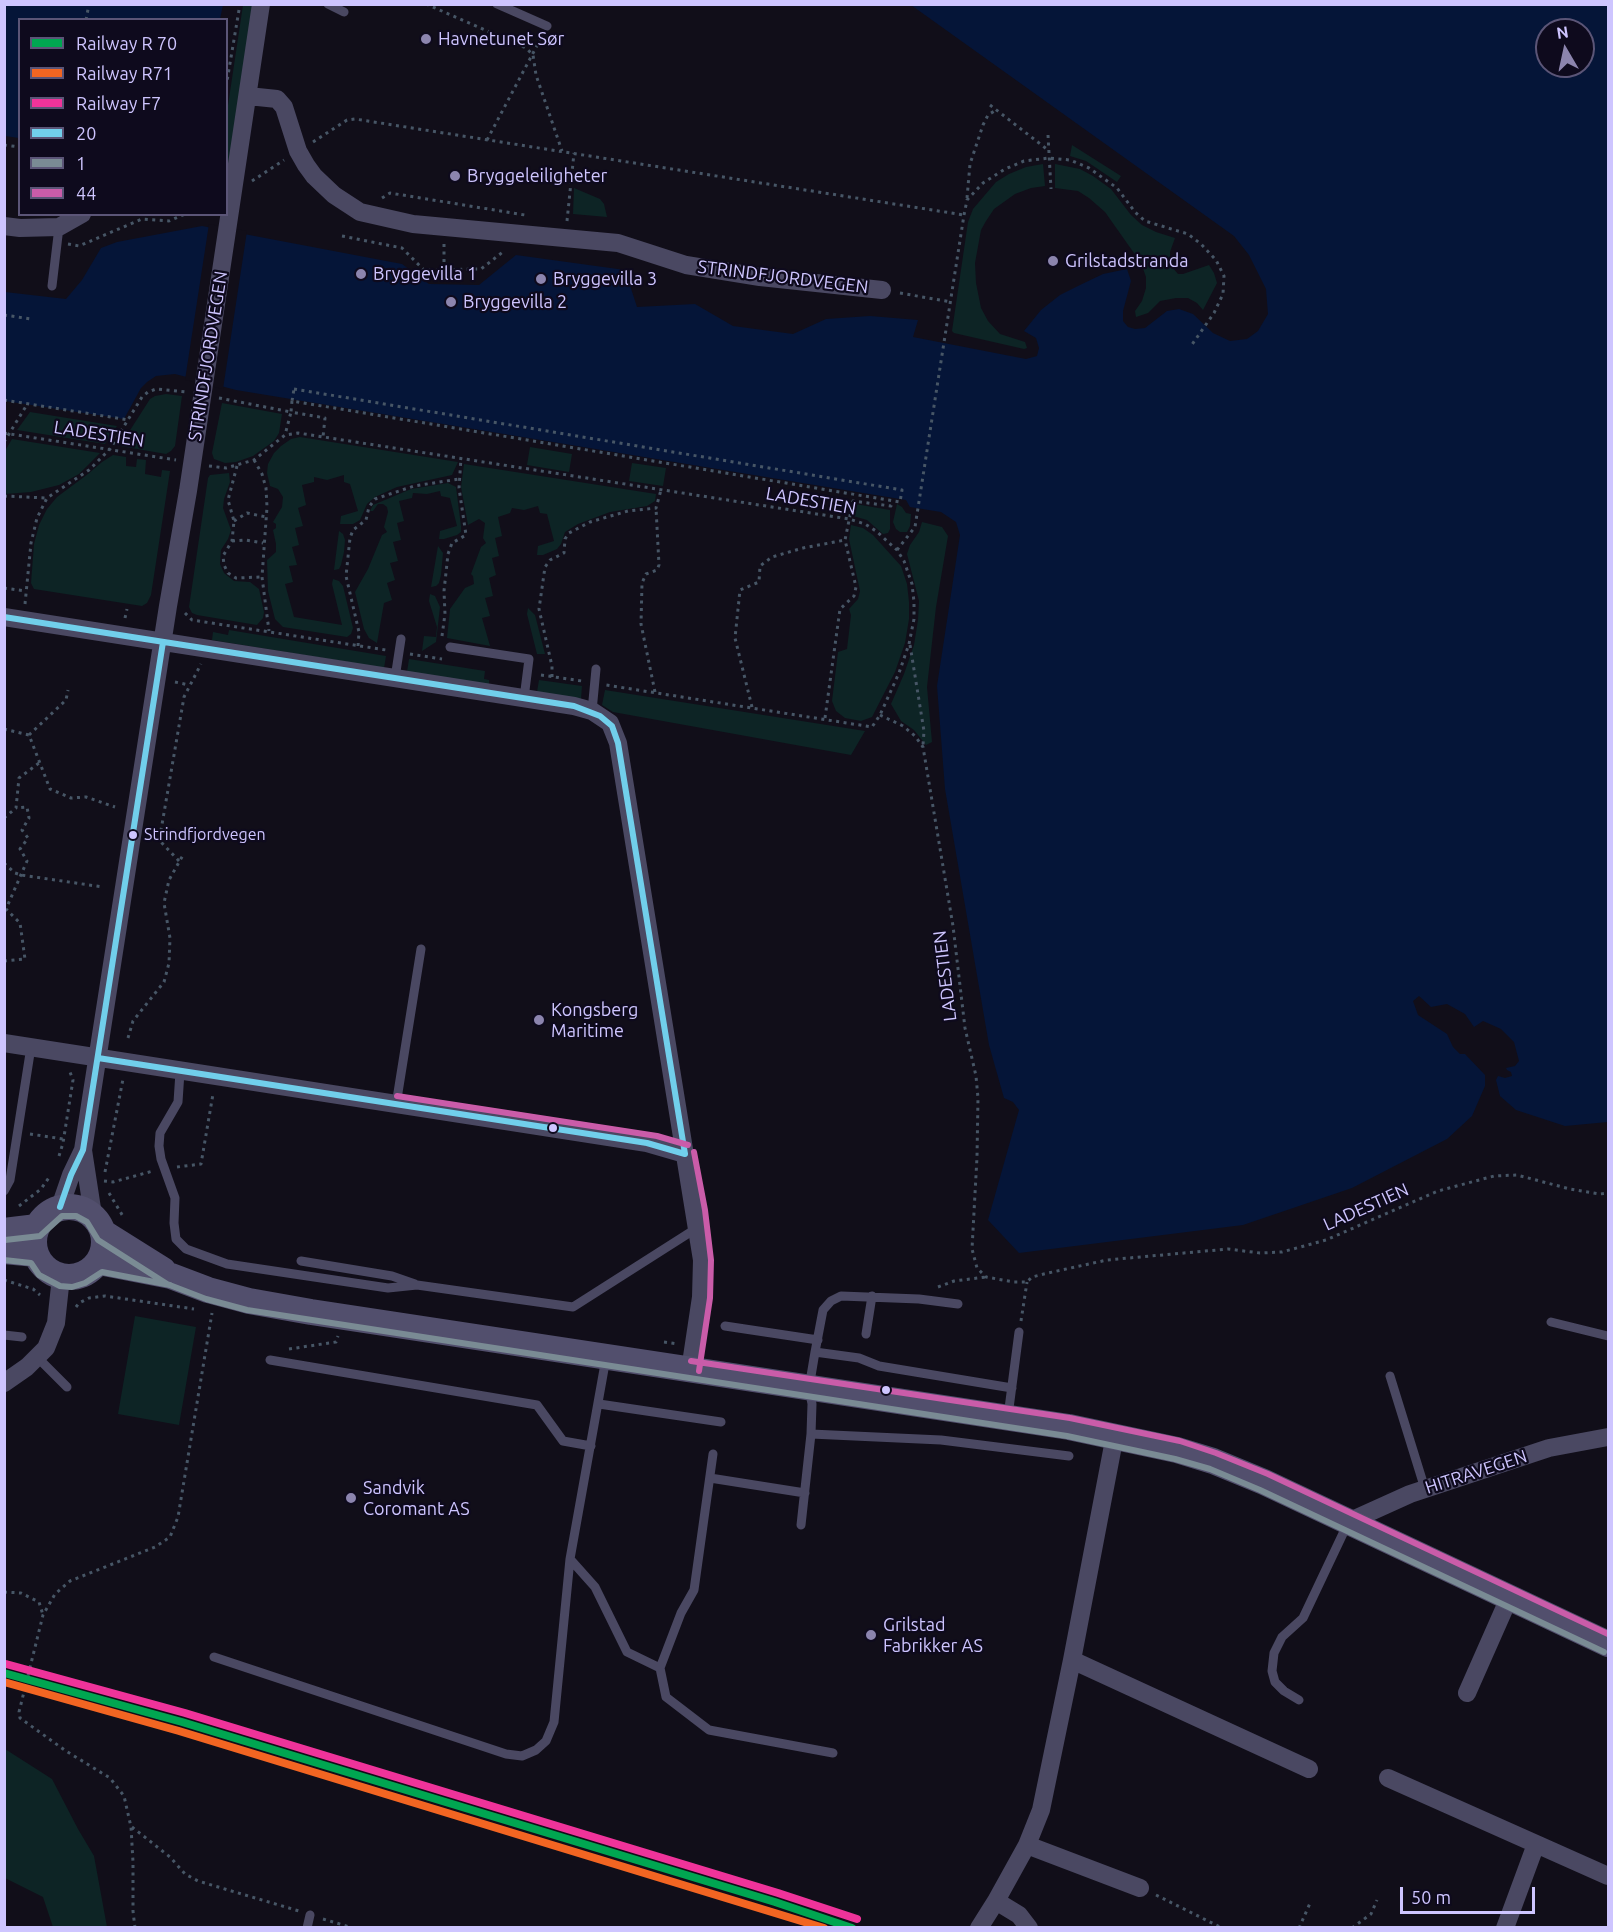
<!DOCTYPE html>
<meta charset="utf-8">
<style>
body{margin:0}
#map{position:relative;width:1613px;height:1932px;overflow:hidden;background:#110e19;font-family:Ubuntu,sans-serif}
canvas{display:block}
.frame{position:absolute;inset:0;border:6px solid #cec5ff;pointer-events:none}
.legend{position:absolute;left:18px;top:18px;width:210px;height:198px;box-sizing:border-box;background:#0e0a1d;border:2px solid #5b5577;margin:0;padding:8px 10px;list-style:none;font-size:18px;color:#cec5ff}
.legend li{display:flex;align-items:center;gap:12px;height:30px}
.legend b{width:30px;border:2px solid #5b5577}
.north{position:absolute;left:1535px;top:18px;width:60px;height:60px;box-sizing:border-box;background:#0e0a1d;border:2px solid #5b5577;border-radius:50%;rotate:351deg;font-size:16px;font-weight:700;line-height:24px;text-align:center;color:#cec5ff}
.north::after{content:'';display:block;margin:auto;width:21px;height:27px;background:#8c85ae;clip-path:polygon(50% 0,100% 100%,50% 72%,0 100%)}
.scale{position:absolute;left:1400px;top:1887px;width:135px;height:27px;box-sizing:border-box;border:3px solid #cec5ff;border-top:0;padding-left:8px;font-size:18px;line-height:21px;white-space:nowrap;color:#cec5ff;-webkit-text-stroke:4px #0e0a1d;paint-order:stroke}
</style>
<div id="map">
<canvas width="1613" height="1932"></canvas>
<div class="frame"></div>
<ul class="legend">
<li><b style="height:8px;background:#00a651"></b>Railway R 70</li>
<li><b style="height:8px;background:#f26522"></b>Railway R71</li>
<li><b style="height:8px;background:#ef339a"></b>Railway F7</li>
<li><b style="height:8px;background:#71cfeb"></b>20</li>
<li><b style="height:8px;background:#7a8b94"></b>1</li>
<li><b style="height:8px;background:#ca5ca9"></b>44</li>
</ul>
<div class="north">N</div>
<div class="scale">50 m</div>
</div>
<script>
const ctx = document.querySelector('canvas').getContext('2d');
ctx.lineJoin = 'round';
function fillPath(path, color) { ctx.fillStyle = color; ctx.fill(path, 'evenodd'); }
const shape = rows => new Path2D(rows.map(r => 'M' + r).join(''));
function strokePath(path, color, width, dash) { ctx.strokeStyle = color; ctx.lineWidth = width; ctx.lineCap = dash ? 'butt' : 'round'; ctx.setLineDash(dash || []); ctx.stroke(path); }
function drawText(font, color, halo, rows, align = 'center') {
  ctx.font = font + ' Ubuntu,sans-serif'; ctx.lineWidth = 4.5; ctx.setLineDash([]); ctx.textBaseline = 'middle'; ctx.strokeStyle = halo; ctx.fillStyle = color; for (const [text, x, y, turn = 0] of rows) {
    ctx.save(); ctx.translate(x, y); ctx.rotate((+turn || 0) * Math.PI / 180); ctx.textAlign = isNaN(turn) ? turn : align; if (halo) ctx.strokeText(text, 0, 0); ctx.fillText(text, 0, 0); ctx.restore();
  }
}
fillPath(shape([
 [243,5,254,5,227,175,227,112],
 [1072,145,1121,176,1117,182,1086,161,1070,156],
 [1043,164,1045,186,1031,188,1015,194,994,209,986,221,981,230,975,263,976,283,981,308,988,321,1000,334,1025,342,1027,348,1024,349,954,333,952,331,968,222,973,209,996,182,1009,174,1026,167],
 [1055,164,1080,169,1093,176,1111,189,1131,215,1142,225,1156,232,1175,238,1170,252,1170,260,1172,267,1178,274,1183,274,1209,265,1214,273,1217,283,1203,310,1197,303,1188,298,1176,298,1160,301,1148,313,1136,317,1135,311,1142,301,1146,288,1146,277,1141,263,1105,212,1089,198,1078,191,1055,188],
 [574,188,600,199,604,204,607,217,573,214],
 [166,394,182,396,175,446,171,451,166,454,120,446,150,399,155,396],
 [222,403,282,414,279,433,274,441,253,456,236,462,225,463,214,459,212,453],
 [30,412,117,426,105,444,17,430],
 [300,437,458,462,452,475,397,487,375,497,367,504,360,520,353,524,340,524,341,516,358,511,350,484,344,482,344,475,327,480,314,477,314,482,302,485,306,505,298,508,303,526,295,528,299,545,292,547,297,565,289,566,293,582,285,584,294,617,342,625,332,584,333,579,339,581,343,586,353,628,351,634,347,637,283,627,275,619,268,591,267,560,276,552,276,544,273,530,276,528,276,524,273,522,282,507,283,497,278,489,270,486,267,473,268,464,274,453,281,446,291,439],
 [12,439,100,453,79,474,59,485,31,492,5,494,5,451],
 [530,447,572,454,569,472,527,465],
 [113,455,126,457,126,466,136,467,137,459,146,460,145,474,161,477,162,470,170,471,151,595,147,603,142,606,34,589,31,583,34,544,39,525,47,509,57,497,88,474,102,462],
 [632,463,666,468,663,486,629,481],
 [464,464,656,494,655,501,647,506,610,512,578,524,565,532,561,544,557,549,543,555,537,555,538,546,554,541,547,514,540,513,538,506,524,510,512,508,510,513,498,517,502,536,495,538,499,556,492,558,496,575,489,578,493,596,485,598,490,616,482,618,490,646,447,638,450,609,465,588,474,584,473,576,471,574,481,547,486,543,483,538,485,523,479,519,468,525,461,487],
 [229,473,230,482,224,499,223,508,231,530,228,539,221,550,220,564,224,573,234,581,250,582,259,589,264,612,263,618,257,625,197,615,192,613,189,607,208,478,210,475],
 [448,483,456,487,461,526,461,532,457,535,444,539,439,539,440,531,457,526,450,498,441,496,440,491,427,494,413,493,412,498,399,501,404,521,397,523,401,540,393,542,398,561,390,563,395,580,387,583,392,600,384,603,377,643,369,638,364,629,355,592,368,569,382,535,387,532,384,527,388,512,387,507,383,504,378,504,373,511,370,511,373,505,411,489],
 [855,504,890,510,890,529,888,533,883,534,867,520,853,516],
 [897,504,902,507,906,513,911,514,910,526,907,532,900,532,896,529,893,522],
 [922,522,942,527,948,536,936,607,927,687,932,742,926,745,914,730,901,721,891,704,904,674,914,645,918,620,919,601,907,554,910,545,919,532],
 [851,525,863,528,873,535,901,566,907,584,909,602,909,619,905,643,895,672,872,717,861,721,845,718,836,711,832,701,838,652,847,649,851,615,849,609,858,599,860,591,849,539],
 [339,531,343,534,345,540,344,552,341,565,339,569,334,570],
 [438,546,443,553,441,575,439,583,436,586,431,587],
 [430,594,435,596,440,607,436,642,422,651,424,636,436,637,437,627,429,601],
 [528,608,535,615,545,654,537,654,527,614],
 [229,630,386,656,384,668,212,640,213,632,228,635],
 [409,659,485,671,484,679,489,680,489,685,407,672],
 [539,680,582,686,581,699,537,692],
 [605,690,865,731,851,755,613,712,602,705],
 [135,1316,196,1327,179,1425,118,1414],
 [5,1749,52,1779,78,1829,94,1856,107,1927,53,1927,43,1897,5,1878]
]), '#0d2425');
fillPath(shape([
 [4,5,5,4,223,5,220,19,20,20,19,138,5,136],
 [911,5,1608,5,1608,1122,1565,1126,1516,1110,1500,1096,1496,1080,1498,1076,1505,1078,1512,1076,1511,1072,1507,1070,1506,1068,1515,1066,1519,1061,1514,1042,1501,1029,1483,1021,1474,1027,1465,1014,1447,1004,1431,1007,1419,996,1413,1001,1418,1015,1447,1034,1453,1047,1460,1054,1465,1054,1485,1075,1485,1086,1472,1116,1447,1139,1352,1188,1243,1225,1019,1253,988,1220,1019,1110,1013,1102,1004,1098,989,1045,945,789,937,686,960,535,956,522,941,512,910,507,906,500,236,390,175,374,156,376,147,382,141,388,124,419,5,401,5,292,66,299,82,280,101,248,117,242,202,226,402,264,429,284,479,285,516,255,625,270,637,307,695,304,733,326,793,334,826,319,870,316,918,320,913,337,1026,359,1037,356,1039,348,1036,338,1024,331,1041,310,1060,295,1080,285,1103,274,1127,269,1131,281,1123,311,1123,321,1128,327,1135,329,1145,328,1167,311,1179,309,1193,314,1213,333,1230,341,1247,339,1258,331,1268,314,1266,289,1249,255,1234,236],
 [1547,30,1583,30,1583,66,1547,66]
]), '#051538');
fillPath(shape([
 [209,224,247,231,223,389,185,380]
]), '#110e19');
strokePath(shape([
 [426,4,526,48,533,55,536,75,562,151],
 [86,20,89,4],
 [226,87,240,4],
 [990,105,1048,150],
 [1048,135,1051,189],
 [487,140,541,38],
 [313,142,347,120,355,119,964,215],
 [4,145,20,147],
 [252,181,284,160],
 [382,198,390,193,525,215],
 [967,198,970,164,983,125,988,115,996,110],
 [567,221,574,153],
 [342,236,402,248,424,270,481,269,504,251],
 [68,244,79,246,142,219,169,221,185,214],
 [444,244,444,270],
 [900,293,951,302],
 [4,315,31,319],
 [294,389,902,490,900,502,292,401,294,389],
 [219,398,291,412,285,435],
 [4,400,129,420],
 [292,401,291,412,325,418,323,437],
 [4,433,176,460],
 [4,442,28,403],
 [254,460,262,474,266,488,267,507,262,577,269,631],
 [209,466,226,468,254,460,285,435,298,433,849,519,865,524,876,531,897,550,904,561,912,584,914,602,914,619,909,644,899,673,880,715,872,727,606,685],
 [237,466,228,500,234,521,232,541,223,556,224,565,228,573,236,578,261,577],
 [4,496,47,498],
 [234,521,247,513,266,517],
 [232,541,245,540,263,543],
 [897,550,915,527,964,215,967,200,983,183,1005,169,1024,161,1049,158,1070,160,1089,168,1117,188,1135,212,1145,221,1188,234,1201,244,1216,260,1224,276,1223,294,1214,313,1191,346],
 [4,588,26,591],
 [25,604,31,543,37,518,47,498,89,470,110,449,142,397,148,392,156,389,186,392],
 [185,613,192,620,386,650],
 [125,618,127,609],
 [442,636,445,614,444,591,448,554,452,543,466,535,459,488,461,458],
 [910,645,924,731,923,745],
 [358,646,359,632,346,576,350,538,353,530,366,520,369,507,375,499,414,486,459,479],
 [410,654,442,659],
 [541,675,582,681],
 [552,677,552,666,539,609,545,567,550,560,564,553,565,539,569,533,590,522,628,511,656,508,661,490],
 [175,682,189,685],
 [655,692,641,624,642,583,646,574,657,570,659,565,656,508],
 [752,707,735,638,740,590,759,582,760,566,772,557,803,548,845,540],
 [880,715,903,726,915,736,923,747,953,926,965,1028,976,1076,978,1098,977,1157,972,1249,977,1268,986,1277,1014,1282,1027,1282,1032,1277,1048,1273,1107,1260,1228,1249,1260,1253,1282,1252,1326,1240,1438,1191,1494,1176,1517,1175,1570,1189,1600,1194,1608,1193],
 [825,718,840,609,854,596,856,587,845,540,853,501,891,506,892,501],
 [4,729,29,735,50,789,71,798,86,797,115,807],
 [29,735,66,700,68,690],
 [4,818,16,808,19,778,39,763],
 [179,861,161,842,160,836,184,697,201,664],
 [4,863,15,873,21,875,103,887],
 [4,961,25,959,20,923,6,909,27,861,20,849,28,838,22,830,29,818,27,807,16,808],
 [128,1038,133,1021,164,982,169,963,170,938,164,903,169,880,183,855],
 [30,1134,63,1139],
 [59,1156,63,1143,73,1080,70,1072],
 [177,1167,201,1164,213,1094],
 [105,1172,123,1079],
 [104,1181,113,1182,153,1171],
 [109,1193,124,1218],
 [19,1206,41,1189,50,1176],
 [4,1280,33,1289,40,1295],
 [938,1287,954,1281,986,1277],
 [76,1307,79,1303,89,1298,105,1296,194,1309],
 [1021,1321,1027,1282],
 [664,1342,678,1344],
 [289,1349,336,1342,338,1336],
 [4,1592,21,1593,39,1602,43,1615],
 [132,1827,170,1857,185,1874,198,1881,299,1911],
 [1156,1895,1222,1928],
 [323,1919,353,1928],
 [135,1928,133,1911,133,1862,131,1827,124,1796,110,1778,66,1751,20,1718,19,1712,43,1615,55,1594,70,1581,155,1547,170,1537,178,1517,212,1313],
 [1299,1928,1311,1901],
 [1352,1928,1371,1914,1377,1900]
]), '#475666', 3, [3, 4.5]);
strokePath(shape([
 [328,4,344,12],
 [497,4,547,26],
 [52,286,59,227],
 [450,647,529,659,524,698],
 [395,678,401,639],
 [592,711,596,669],
 [180,1072,178,1102,160,1133,159,1146,161,1159,175,1198,174,1223,176,1239,186,1249,227,1264,388,1288,417,1285,573,1307,697,1228],
 [396,1105,421,949],
 [4,1191,10,1180,31,1047],
 [301,1261,392,1276,415,1284],
 [1551,1322,1608,1336],
 [725,1326,818,1340],
 [866,1334,872,1296],
 [4,1335,22,1337],
 [815,1352,823,1310,831,1301,841,1296,919,1299,958,1304],
 [38,1358,67,1387],
 [270,1360,537,1405,563,1441,591,1446],
 [1390,1376,1425,1489],
 [599,1404,721,1422],
 [1008,1416,1019,1332],
 [811,1434,941,1440,1069,1456],
 [713,1454,694,1590,681,1613,660,1668,666,1697,709,1730,833,1753],
 [710,1478,805,1493],
 [801,1525,811,1434,812,1404,809,1388,815,1352,859,1358,879,1366,1012,1388],
 [570,1559,595,1587,627,1652,660,1668],
 [214,1657,506,1754,522,1756,536,1750,546,1741,554,1722,570,1559,606,1358],
 [1299,1700,1284,1691,1275,1682,1272,1671,1274,1653,1282,1637,1303,1618,1348,1523],
 [307,1928,310,1915]
]), '#4a4862', 9);
strokePath(shape([
 [248,96,277,99,284,107,298,151,306,165,314,176,334,195,360,212,413,224,618,243,686,265,760,277,882,290],
 [4,226,20,228,59,227,82,214],
 [4,617,574,706,592,711,610,723,618,743,702,1260,701,1297,690,1370],
 [4,1043,647,1143,685,1154],
 [60,1207,71,1175,83,1150],
 [93,1215,83,1150,168,606,188,491,261,4],
 [4,1383,27,1367,46,1348,56,1323,61,1277],
 [1115,1435,1072,1660,1041,1810,1027,1845,1140,1888],
 [1348,1522,1410,1494,1549,1448,1608,1437],
 [1072,1660,1309,1769],
 [1467,1693,1509,1598],
 [1388,1778,1608,1876],
 [1027,1845,996,1901,1019,1915,1029,1928],
 [979,1928,996,1901],
 [1505,1928,1536,1844]
]), '#4a4862', 18);
strokePath(shape([
 '34 1242a35 35 0 1 1 70 0a35 35 0 1 1-70 0Z',
 [4,1231,37,1227],
 [104,1233,163,1270],
 [4,1251,36,1254],
 [99,1262,171,1276,208,1290,249,1301,311,1312,1069,1427,1177,1450,1213,1461,1264,1482,1608,1644]
]), '#524f6d', 26);
strokePath(shape([
 [4,617,574,706,600,716,612,726,618,743,685,1154],
 [98,1058,647,1143,685,1154],
 [60,1207,71,1175,83,1150,163,642]
]), '#71cfeb', 6);
strokePath(shape([
 [5,1240,40,1236,62,1216,76,1216,87,1222,98,1240,167,1284,206,1299,247,1310,1067,1436,1175,1459,1210,1469,1260,1490,1604,1652],
 [4,1260,31,1263,39,1275,60,1286,72,1287,85,1283,102,1272,170,1285]
]), '#7a8b94', 6);
strokePath(shape([
 [397,1096,657,1136,688,1145],
 [694,1152,705,1210,711,1260,710,1298,699,1371],
 [691,1361,1070,1418,1180,1441,1216,1453,1268,1474,1608,1634]
]), '#ca5ca9', 6);
strokePath(shape([
 [4,1673,182,1722,775,1902,852,1928]
]), '#00a651', 8);
strokePath(shape([
 [4,1682,179,1731,824,1928]
]), '#f26522', 8);
strokePath(shape([
 [6,1664,185,1713,778,1893,857,1919]
]), '#ef339a', 8);
for (const [x, y, r, color] of [
 [426,39,6,"#8c85ae"],
 [455,176,6,"#8c85ae"],
 [1053,261,6,"#8c85ae"],
 [361,274,6,"#8c85ae"],
 [541,279,6,"#8c85ae"],
 [451,302,6,"#8c85ae"],
 [133,835,5,"#cec5ff"],
 [539,1020,6,"#8c85ae"],
 [553,1128,5,"#cec5ff"],
 [886,1390,5,"#cec5ff"],
 [351,1498,6,"#8c85ae"],
 [871,1635,6,"#8c85ae"]
]) { const dot = new Path2D(); dot.arc(x, y, r, 0, 2 * Math.PI); ctx.fillStyle = color; ctx.fill(dot); strokePath(dot, '#0e0a1d', 2); }
drawText('16px', '#cec5ff', '#0e0a1d', [
 ["Strindfjordvegen",144,835]
], 'left');
drawText('18px', '#cec5ff', '#0e0a1d', [
 ["Havnetunet Sør",438,39],
 ["Bryggeleiligheter",467,176],
 ["Grilstadstranda",1065,261],
 ["Bryggevilla 1",373,274],
 ["Bryggevilla 3",553,279],
 ["Bryggevilla 2",463,302],
 ["Kongsberg",551,1010],
 ["Maritime",551,1031],
 ["Sandvik",363,1488],
 ["Coromant AS",363,1509],
 ["Grilstad",883,1625],
 ["Fabrikker AS",883,1646]
], 'left');
drawText('18px', '#cec5ff', '#0e0a1d', [
 ["STRINDFJORDVEGEN",783,277,7],
 ["STRINDFJORDVEGEN",208,356,-81],
 ["LADESTIEN",99,434,9],
 ["LADESTIEN",811,501,10],
 ["LADESTIEN",945,976,-97],
 ["LADESTIEN",1366,1207,-24],
 ["HITRAVEGEN",1476,1472,-18]
]);
</script>
